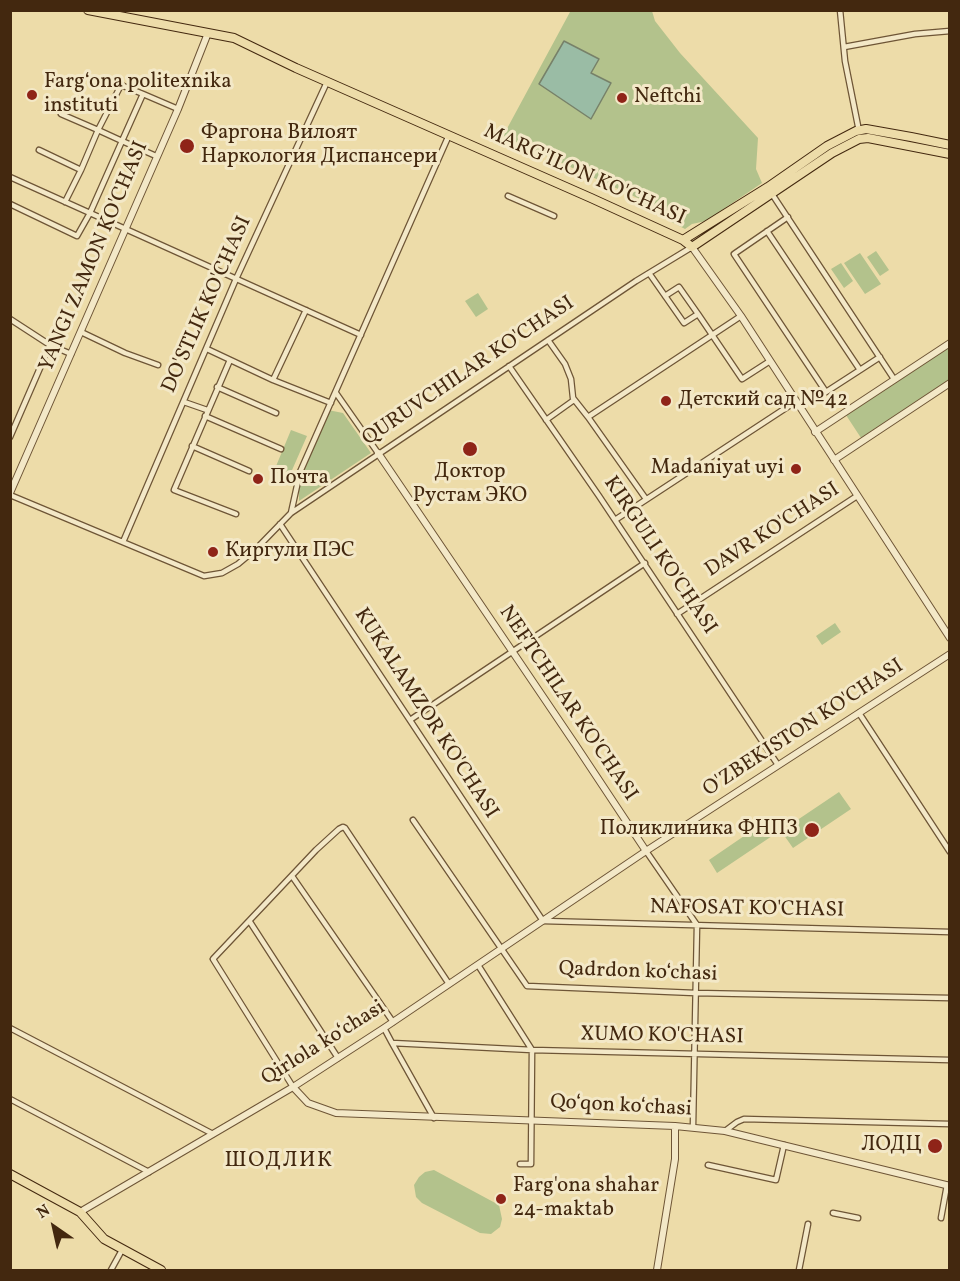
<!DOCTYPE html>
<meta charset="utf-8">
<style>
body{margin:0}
#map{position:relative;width:960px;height:1281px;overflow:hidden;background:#eddca9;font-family:Vollkorn,serif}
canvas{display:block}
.frame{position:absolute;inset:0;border:12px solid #43280f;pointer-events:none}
.north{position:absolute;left:24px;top:1197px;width:60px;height:60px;-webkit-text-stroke:4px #f3e8c7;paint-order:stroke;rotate:326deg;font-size:16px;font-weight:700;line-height:24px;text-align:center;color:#43280f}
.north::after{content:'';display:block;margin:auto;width:21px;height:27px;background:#43280f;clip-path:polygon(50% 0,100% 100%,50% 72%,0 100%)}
</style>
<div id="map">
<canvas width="960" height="1281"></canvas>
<div class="frame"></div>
<div class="north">N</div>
</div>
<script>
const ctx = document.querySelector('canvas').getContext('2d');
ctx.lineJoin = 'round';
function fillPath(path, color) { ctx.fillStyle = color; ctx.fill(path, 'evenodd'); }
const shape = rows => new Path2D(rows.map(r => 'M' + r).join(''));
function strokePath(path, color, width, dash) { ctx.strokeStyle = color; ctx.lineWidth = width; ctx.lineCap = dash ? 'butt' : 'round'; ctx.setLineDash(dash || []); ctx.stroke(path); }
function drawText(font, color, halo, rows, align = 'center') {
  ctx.font = font + ' Vollkorn,serif'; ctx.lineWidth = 6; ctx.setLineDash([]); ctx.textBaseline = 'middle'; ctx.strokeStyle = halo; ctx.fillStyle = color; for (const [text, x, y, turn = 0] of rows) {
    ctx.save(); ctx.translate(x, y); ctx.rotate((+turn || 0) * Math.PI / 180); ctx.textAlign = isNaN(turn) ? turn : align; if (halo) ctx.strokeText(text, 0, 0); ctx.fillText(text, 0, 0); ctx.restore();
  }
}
fillPath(shape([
 [566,11,652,11,655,21,680,53,758,138,756,169,762,183,706,221,692,224,685,229,658,215,653,214,642,200,503,136,570,12],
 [876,251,889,270,880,276,867,257],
 [860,253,881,284,865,294,844,263],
 [841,263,853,281,844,288,831,269],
 [478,293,488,309,476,317,465,301],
 [949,343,949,383,863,441,844,412],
 [328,410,343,413,371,453,299,501,299,473],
 [291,430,307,436,289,477,274,471],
 [835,623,841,632,822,645,816,636],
 [839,792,851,809,793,848,781,831],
 [766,821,775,834,717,873,709,860],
 [434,1170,499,1205,502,1219,500,1227,491,1234,480,1233,422,1203,416,1197,414,1185,419,1177,425,1172]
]), '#b3c28c');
const water = shape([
 [564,41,599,59,591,73,611,83,591,119,539,84,564,41]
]);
fillPath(water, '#9abca5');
strokePath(water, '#778169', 1.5);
const minor = shape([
 [840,10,845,61,859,131],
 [844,47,915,34,950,31],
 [143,94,178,109],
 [61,114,98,130,121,85,143,94,122,141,156,156],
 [10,177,361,335],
 [772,194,894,379],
 [508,196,554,216],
 [65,202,81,170],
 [10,204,77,236,90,213,122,141,98,130,81,170,39,150],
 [767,231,860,370,826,392,734,254,788,217],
 [649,273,684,323,698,314,742,379,770,361],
 [665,296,679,287,698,314],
 [10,319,50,345,71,354],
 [81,332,125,353,158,365],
 [548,340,565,364,571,379,573,398,588,417,741,316],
 [207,349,273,380,306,310],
 [230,360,174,490,236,514],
 [509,366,599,496,778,765],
 [860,370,880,357],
 [273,380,331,403],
 [217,387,276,413],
 [336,393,378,453],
 [184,402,207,410],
 [205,416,281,449],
 [588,417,646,499],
 [546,420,574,400],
 [10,437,50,345],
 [192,446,249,471],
 [10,495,204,576,222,573,238,564,256,549,291,513,636,281,692,247],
 [291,513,300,472,449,135],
 [615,520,795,402],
 [280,524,543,921,950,932],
 [123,542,236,279,327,82],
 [677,614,857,496],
 [859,713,950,852],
 [410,720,645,563],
 [413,820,527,986,695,993,950,998],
 [646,851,697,925,693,1126],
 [292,876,393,1022],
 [250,922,338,1058],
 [478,965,532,1050,531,1164,520,1164],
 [10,1028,213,1134],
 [384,1028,392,1043,532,1050,950,1060],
 [392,1043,434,1118],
 [293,1087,213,959,316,850,339,829,343,827,345,828,449,984],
 [10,1099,149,1172],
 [725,1131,737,1122,744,1119,950,1124],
 [708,1165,776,1180,784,1145],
 [833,1213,858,1218],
 [941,1218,947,1185],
 [111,1270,122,1250],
 [799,1270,808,1224]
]);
const tertiary = shape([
 [692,247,741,316,950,638],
 [815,432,950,343],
 [378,453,575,744,646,851],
 [834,460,950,383],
 [10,493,178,109,208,33],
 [293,1087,308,1103,336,1113,675,1126,725,1131,950,1186],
 [80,1212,293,1087,384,1028,646,851,950,654],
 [657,1270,675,1159,675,1126]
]);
const primary = shape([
 [88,10,234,38,296,68,591,198,683,240,692,247,832,153,859,139,868,138,950,154],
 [683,240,768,187,827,146,856,131,866,129,911,137,950,145],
 [10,1174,80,1212,104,1239,161,1270]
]);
strokePath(minor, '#6e5536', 7);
strokePath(tertiary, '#6e5536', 8);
strokePath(primary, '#43280f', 10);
strokePath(minor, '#f3e8c7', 4.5);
strokePath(tertiary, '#f3e8c7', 6);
strokePath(primary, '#eddca9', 8);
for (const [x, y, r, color] of [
 [32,95,6,"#8f2418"],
 [622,98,6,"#8f2418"],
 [187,146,8,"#8f2418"],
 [666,401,6,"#8f2418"],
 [470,449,8,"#8f2418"],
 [796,469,6,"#8f2418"],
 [258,479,6,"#8f2418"],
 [213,552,6,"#8f2418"],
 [812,830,8,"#8f2418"],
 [935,1146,8,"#8f2418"],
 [501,1199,6,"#8f2418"]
]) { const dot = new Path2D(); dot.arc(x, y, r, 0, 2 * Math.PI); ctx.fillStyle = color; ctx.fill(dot); strokePath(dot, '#f3e8c7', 2); }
drawText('21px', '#43280f', '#f3e8c7', [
 ["Fargʻona politexnika",44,83],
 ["instituti",44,107],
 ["Neftchi",634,98],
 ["Фаргона Вилоят",201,134],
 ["Наркология Диспансери",201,158],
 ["Детский сад №42",678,401],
 ["Madaniyat uyi",784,469,"right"],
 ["Доктор",470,473,"center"],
 ["Рустам ЭКО",470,497,"center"],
 ["Почта",270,479],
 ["Киргули ПЭС",225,552],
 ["Поликлиника ФНПЗ",798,830,"right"],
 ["ЛОДЦ",922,1146,"right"],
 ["Farg'ona shahar",513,1187],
 ["24-maktab",513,1211]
], 'left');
drawText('21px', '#43280f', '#f3e8c7', [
 ["MARG'ILON KO'CHASI",584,176,24],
 ["YANGI ZAMON KO'CHASI",95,257,-67],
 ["DO'STLIK KO'CHASI",208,305,-66],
 ["QURUVCHILAR KO'CHASI",469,372,-34],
 ["DAVR KO'CHASI",773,531,-33],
 ["KIRGULI KO'CHASI",659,556,56],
 ["NEFTCHILAR KO'CHASI",567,704,56],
 ["KUKALAMZOR KO'CHASI",425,714,57],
 ["O'ZBEKISTON KO'CHASI",804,729,-33],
 ["NAFOSAT KO'CHASI",747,910,1],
 ["Qadrdon koʻchasi",638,973,2],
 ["XUMO KO'CHASI",662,1037,1],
 ["Qirlola koʻchasi",324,1044,-32],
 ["Qoʻqon koʻchasi",621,1107,3]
]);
ctx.letterSpacing = '1.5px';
drawText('22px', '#43280f', '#f3e8c7', [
 ["ШОДЛИК",279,1162]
]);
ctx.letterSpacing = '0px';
</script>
